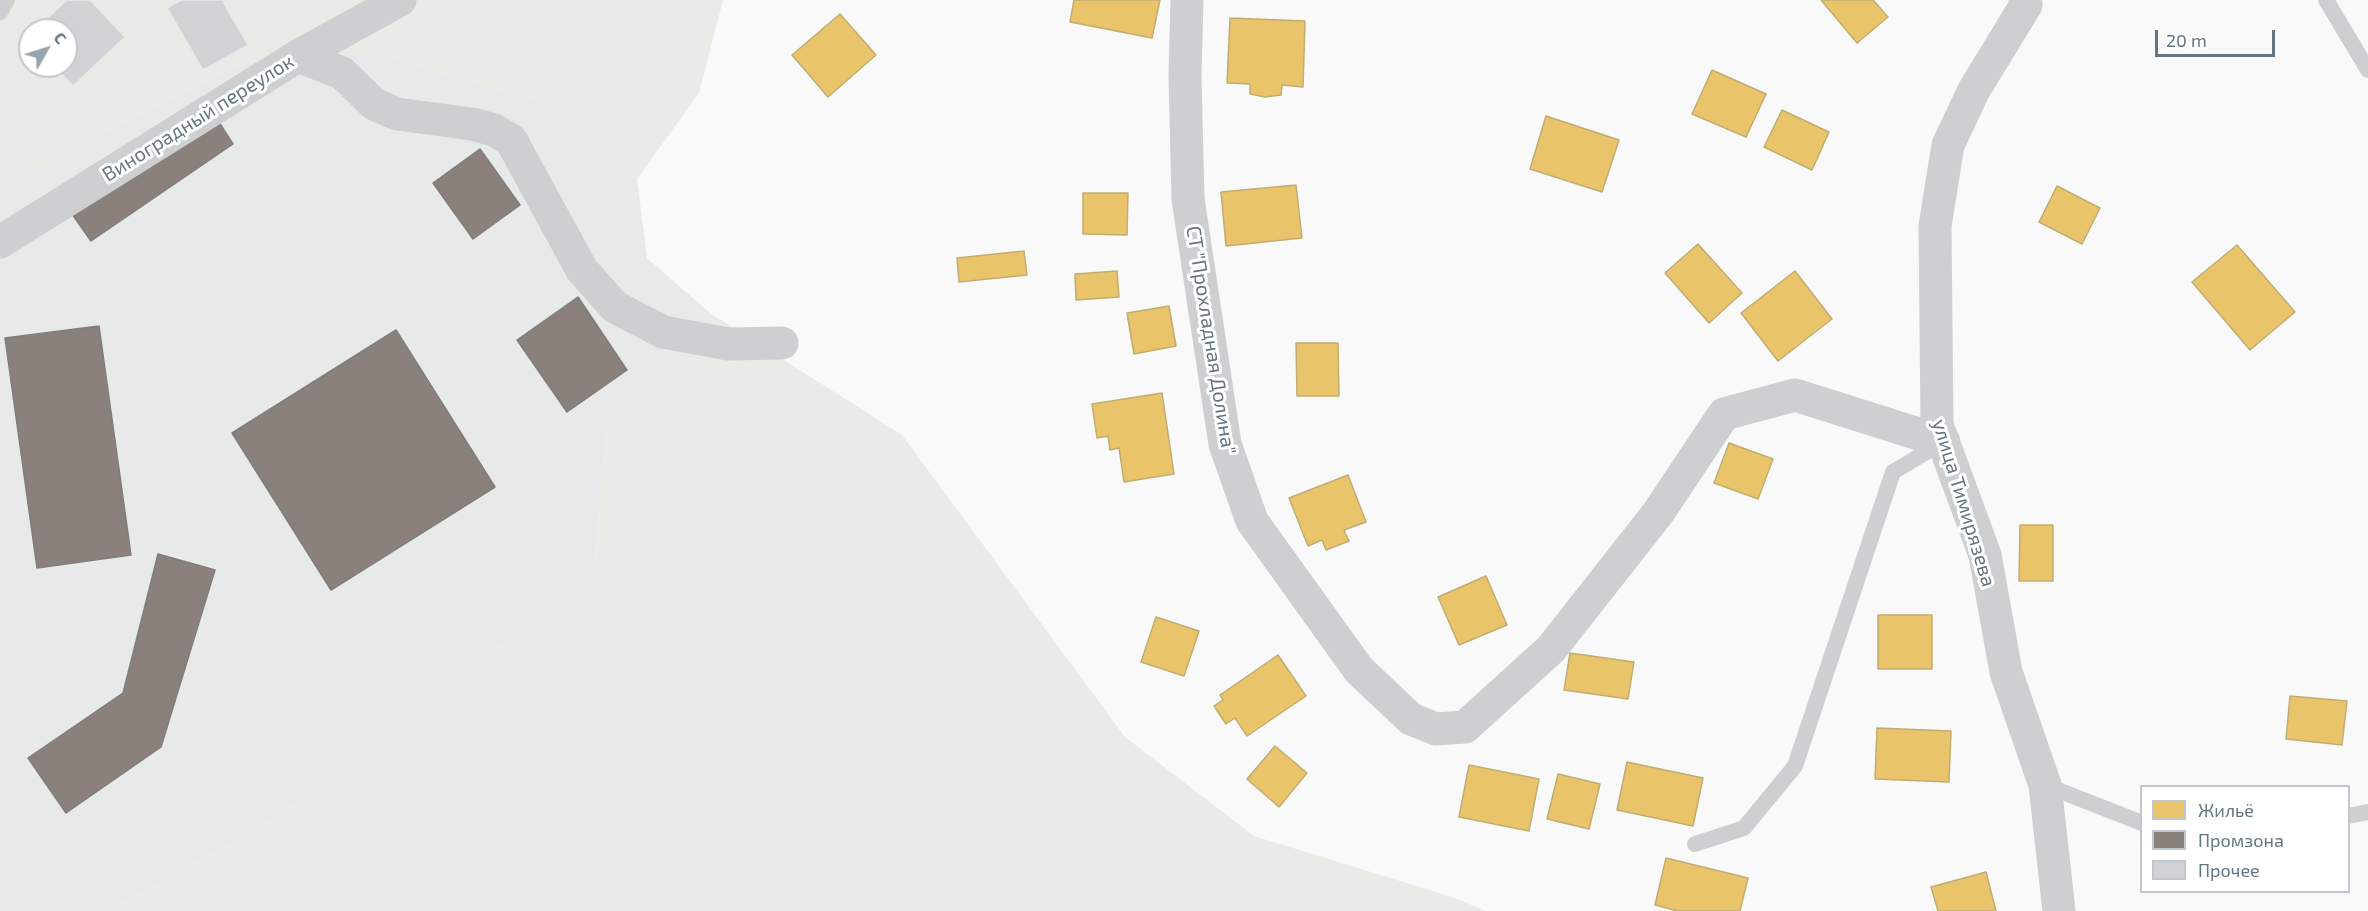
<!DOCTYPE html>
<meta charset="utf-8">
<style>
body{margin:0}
#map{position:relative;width:2368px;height:911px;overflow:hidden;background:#f9f9f9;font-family:"Exo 2",sans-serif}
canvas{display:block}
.legend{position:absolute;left:2140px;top:785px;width:210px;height:108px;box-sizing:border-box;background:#fff;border:2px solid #c1c8cd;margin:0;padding:8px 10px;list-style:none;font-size:18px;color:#657683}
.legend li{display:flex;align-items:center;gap:12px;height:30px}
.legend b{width:30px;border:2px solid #c1c8cd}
.north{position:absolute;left:18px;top:18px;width:60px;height:60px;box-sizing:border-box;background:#fff;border:2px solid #c1c8cd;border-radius:50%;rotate:51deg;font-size:16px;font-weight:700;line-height:24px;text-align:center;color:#657683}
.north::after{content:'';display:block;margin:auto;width:21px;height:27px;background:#99a4ac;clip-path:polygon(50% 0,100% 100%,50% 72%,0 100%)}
.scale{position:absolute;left:2155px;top:30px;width:120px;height:27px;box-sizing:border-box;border:3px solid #657683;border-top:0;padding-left:8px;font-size:18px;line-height:21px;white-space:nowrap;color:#657683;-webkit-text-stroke:4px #fff;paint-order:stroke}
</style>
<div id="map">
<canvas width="2368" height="911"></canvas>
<ul class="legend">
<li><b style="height:16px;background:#e9c46a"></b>Жильё</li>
<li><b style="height:16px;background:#8a817c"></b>Промзона</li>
<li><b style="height:16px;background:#d0d2d3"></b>Прочее</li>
</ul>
<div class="north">С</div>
<div class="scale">20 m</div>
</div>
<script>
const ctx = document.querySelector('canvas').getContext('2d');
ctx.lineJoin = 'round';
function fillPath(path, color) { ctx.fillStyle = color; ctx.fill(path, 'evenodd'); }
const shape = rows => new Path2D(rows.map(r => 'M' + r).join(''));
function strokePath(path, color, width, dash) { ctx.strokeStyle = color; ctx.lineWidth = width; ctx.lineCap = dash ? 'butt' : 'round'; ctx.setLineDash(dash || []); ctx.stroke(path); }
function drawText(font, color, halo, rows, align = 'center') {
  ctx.font = font + ' "Exo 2",sans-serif'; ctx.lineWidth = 6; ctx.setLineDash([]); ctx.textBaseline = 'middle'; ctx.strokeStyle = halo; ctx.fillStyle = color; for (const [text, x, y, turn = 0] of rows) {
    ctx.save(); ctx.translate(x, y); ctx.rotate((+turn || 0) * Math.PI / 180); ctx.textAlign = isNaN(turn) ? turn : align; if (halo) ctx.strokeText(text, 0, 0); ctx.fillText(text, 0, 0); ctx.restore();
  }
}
fillPath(shape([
 [371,52,539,101,637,179,647,258,710,313,607,434,595,563,522,629,271,821,109,911,0,911,0,187,241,63]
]), '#e8e9e9');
fillPath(shape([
 [0,0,723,0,699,93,637,179,539,101,371,52,241,63,0,187],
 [30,30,66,30,66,66,30,66],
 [710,313,902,435,1125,737,1254,836,1452,897,1486,911,109,911,271,821,522,629,595,563,607,434]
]), '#e8ebe6');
const homes = shape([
 [1074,0,1160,0,1152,38,1070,22,1074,0],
 [1821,0,1873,0,1888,17,1857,43,1821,0],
 [840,14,876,55,828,97,792,55,840,14],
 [1230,18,1305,21,1303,87,1282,85,1281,95,1265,97,1250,94,1250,84,1227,83,1230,18],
 [1712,70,1766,94,1746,137,1692,114,1712,70],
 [1782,110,1829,132,1812,170,1764,147,1782,110],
 [1546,116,1619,140,1602,192,1530,169,1546,116],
 [1296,185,1302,238,1226,246,1221,192,1296,185],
 [2057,186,2100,208,2082,244,2039,222,2057,186],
 [1083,193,1128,193,1127,235,1083,234,1083,193],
 [1698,244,1742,293,1709,323,1665,273,1698,244],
 [2237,245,2295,312,2250,350,2192,282,2237,245],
 [1024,251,1027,275,959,282,957,258,1024,251],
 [1117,271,1119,297,1076,300,1075,274,1117,271],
 [1795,271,1832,319,1778,361,1741,313,1795,271],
 [1169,306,1176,346,1134,354,1127,313,1169,306],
 [1296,343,1338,343,1339,396,1297,396,1296,343],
 [1162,393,1174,474,1124,482,1119,448,1110,450,1108,436,1097,438,1092,404,1162,393],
 [1729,443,1773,459,1758,499,1714,483,1729,443],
 [1348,475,1366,522,1344,530,1349,541,1326,550,1322,540,1308,546,1289,498,1348,475],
 [2020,525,2053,525,2053,581,2019,581,2020,525],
 [1486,576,1507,625,1459,645,1438,597,1486,576],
 [1878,615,1932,615,1932,669,1878,669,1878,615],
 [1156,617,1199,631,1184,676,1141,662,1156,617],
 [1570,653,1634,662,1628,699,1564,690,1570,653],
 [1278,655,1306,696,1247,736,1235,718,1226,724,1214,706,1223,700,1220,695,1278,655],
 [2290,696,2347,701,2342,745,2286,739,2290,696],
 [1877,728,1951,731,1949,782,1875,779,1877,728],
 [1275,746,1307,773,1279,807,1247,779,1275,746],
 [1627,762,1703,778,1693,826,1617,810,1627,762],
 [1469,765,1539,779,1529,831,1459,817,1469,765],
 [1558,774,1600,784,1589,829,1547,819,1558,774],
 [1666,858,1748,878,1740,911,1678,911,1655,905,1666,858],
 [1986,872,1996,911,1938,911,1931,887,1986,872]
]);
fillPath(homes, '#e9c46a');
strokePath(homes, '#c1ad72', 1.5);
const industry = shape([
 [215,116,233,144,91,241,72,214,215,116],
 [480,149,520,205,473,239,433,183,480,149],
 [578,297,627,370,567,412,517,340,578,297],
 [99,326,131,555,37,568,5,338,99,326],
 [396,330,495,487,331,590,232,433,396,330],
 [158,554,215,570,161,747,66,813,28,758,123,693,158,554]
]);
fillPath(industry, '#8a817c');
strokePath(industry, '#7f7e7e', 1.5);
const building = shape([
 [67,0,90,0,125,37,73,86,54,66,66,66,66,30,35,30,67,0],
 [181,0,222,0,248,45,203,70,167,8,181,0]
]);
fillPath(building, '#d0d2d3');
strokePath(building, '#e8e8e8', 1.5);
strokePath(shape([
 [2326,0,2368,70],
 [0,12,7,0],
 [2045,785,2142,823],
 [2348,816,2368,812],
 [1695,844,1744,828,1795,766,1893,472,1943,442]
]), '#cecfd0', 16);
strokePath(shape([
 [1187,0,1185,76,1188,199,1225,444,1252,521,1359,670,1411,719,1436,729,1465,727,1551,649,1658,513,1724,414,1795,395,1944,442],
 [2025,0,2026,5,1974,90,1948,145,1935,226,1937,425,1985,555,2006,672,2045,785,2059,911],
 [298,56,342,73,374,104,397,114,472,124,494,130,511,140,582,270,615,307,663,332,728,344,782,343],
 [0,242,298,56,400,0]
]), '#cecfd0', 33);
drawText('20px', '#657683', '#fff', [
 ["Виноградный переулок",198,118,-32],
 ["СТ \"Прохладная Долина\"",1211,340,81],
 ["улица Тимирязева",1964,503,73]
]);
</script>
